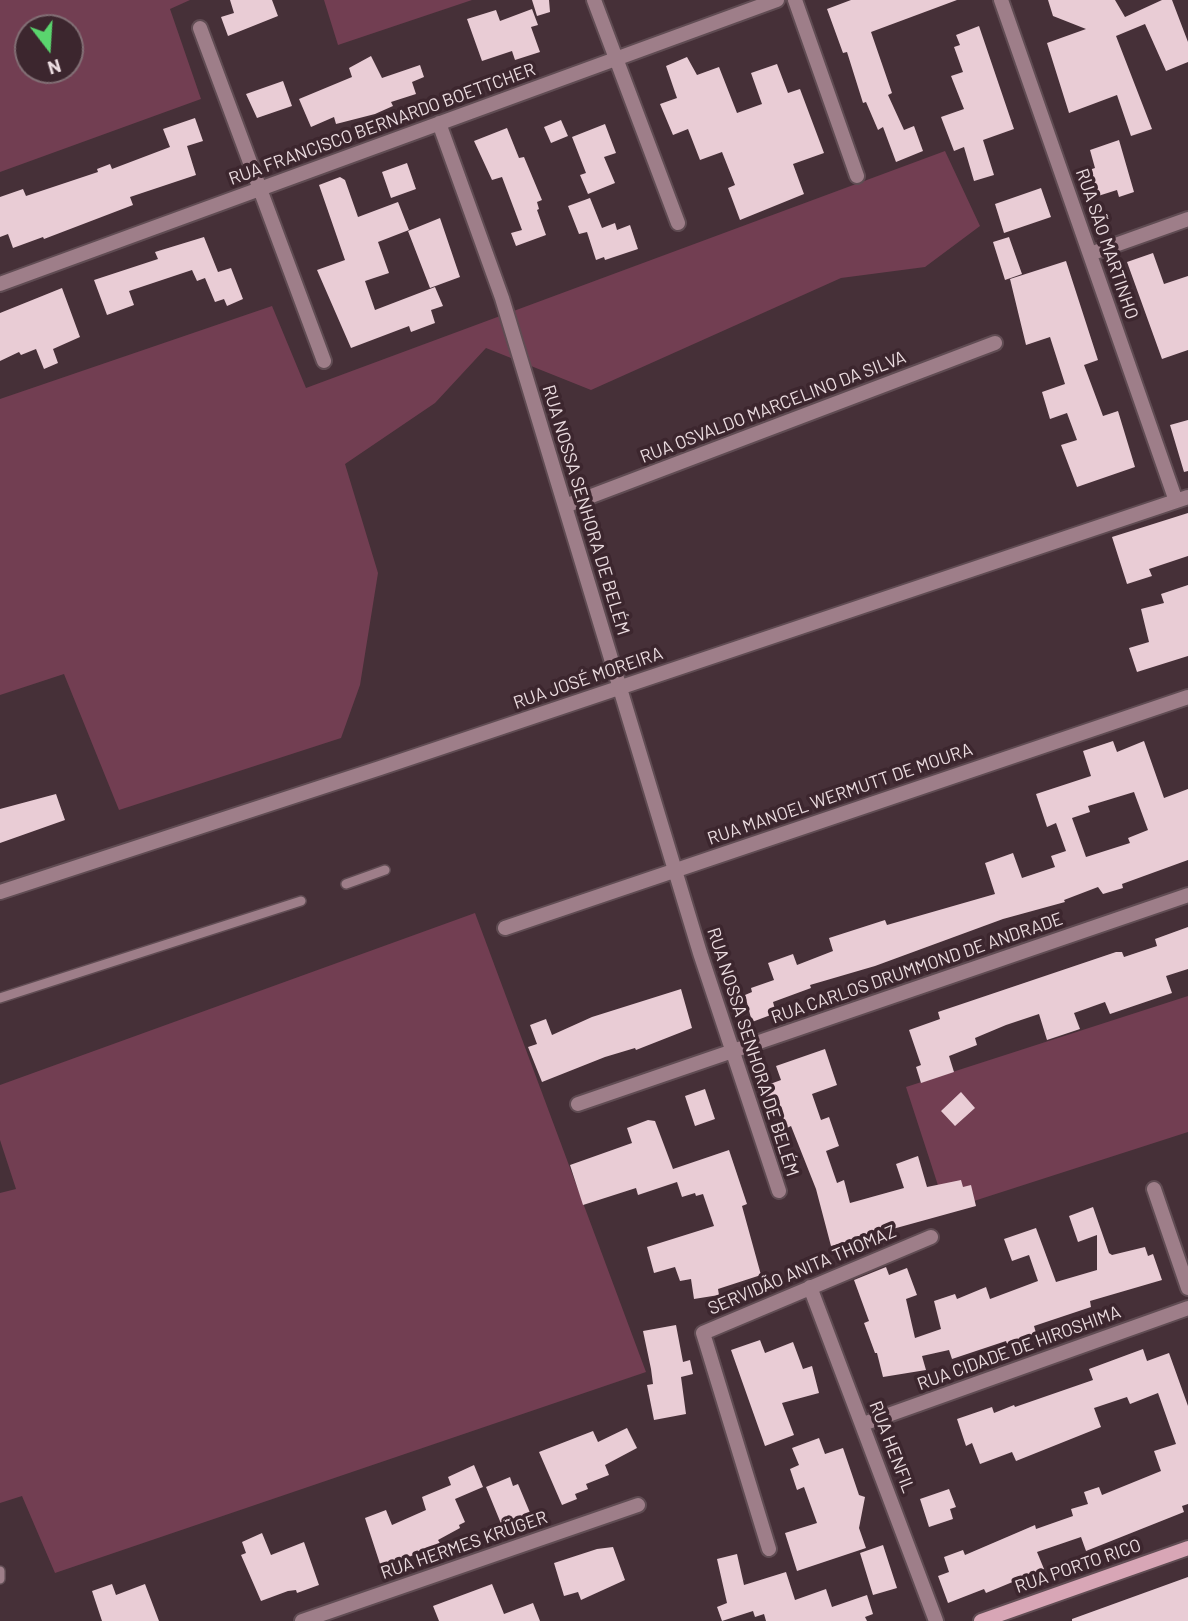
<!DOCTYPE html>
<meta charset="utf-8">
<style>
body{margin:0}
#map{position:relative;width:1188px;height:1621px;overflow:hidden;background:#463038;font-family:Barlow,sans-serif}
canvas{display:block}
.north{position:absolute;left:14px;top:14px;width:70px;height:70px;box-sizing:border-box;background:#3c262e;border:2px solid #826f75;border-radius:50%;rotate:163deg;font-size:19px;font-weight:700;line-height:28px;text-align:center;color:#ebdce0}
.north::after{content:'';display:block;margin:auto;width:24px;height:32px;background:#5ad56e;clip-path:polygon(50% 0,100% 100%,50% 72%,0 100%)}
</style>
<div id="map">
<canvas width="1188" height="1621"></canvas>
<div class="north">N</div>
</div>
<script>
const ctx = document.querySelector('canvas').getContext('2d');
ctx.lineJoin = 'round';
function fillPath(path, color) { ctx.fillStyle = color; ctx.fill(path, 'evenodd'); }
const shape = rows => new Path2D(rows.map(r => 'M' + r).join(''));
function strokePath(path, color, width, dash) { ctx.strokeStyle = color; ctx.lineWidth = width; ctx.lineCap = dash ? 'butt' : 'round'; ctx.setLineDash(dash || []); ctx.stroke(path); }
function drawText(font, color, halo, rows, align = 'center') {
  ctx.font = font + ' Barlow,sans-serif'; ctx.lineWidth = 7; ctx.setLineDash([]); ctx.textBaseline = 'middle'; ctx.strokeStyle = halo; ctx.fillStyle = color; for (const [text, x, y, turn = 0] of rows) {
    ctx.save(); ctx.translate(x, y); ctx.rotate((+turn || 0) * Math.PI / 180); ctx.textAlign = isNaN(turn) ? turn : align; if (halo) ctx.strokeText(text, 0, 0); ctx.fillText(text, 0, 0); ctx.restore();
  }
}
fillPath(shape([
 [0,0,190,0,170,9,201,99,0,172],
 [28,28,70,28,70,70,28,70],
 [324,0,472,0,338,45],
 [945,151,980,226,925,267,841,278,591,390,486,348,435,403,345,464,378,573,360,685,341,738,119,810,64,674,0,695,0,399,272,306,306,388],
 [475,913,646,1372,55,1573,22,1496,0,1503,0,1193,16,1189,0,1140,0,1085],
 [1188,996,1188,1132,946,1210,906,1087]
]), '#723e52');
fillPath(shape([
 [230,0,272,0,278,16,228,36,221,17,234,13],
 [532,0,549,0,550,12,537,16],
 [851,0,957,0,871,32,892,93,888,95,904,130,914,126,923,151,896,162,883,127,878,130,866,102,863,103,847,52,843,53,827,9],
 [1048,0,1115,0,1125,17,1162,0,1172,0,1188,42,1188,62,1166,71,1145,24,1116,36,1152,129,1131,136,1117,95,1069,113,1047,43,1086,29,1053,16],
 [532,9,538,25,531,27,540,52,515,60,512,51,482,61,467,19,496,10,500,21],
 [979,26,1014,129,983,140,994,175,974,181,964,147,954,151,941,117,964,109,951,76,963,72,954,47,960,45,956,35],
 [371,56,382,78,420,65,424,77,412,82,416,94,391,102,393,106,375,114,336,124,334,117,311,127,299,99,352,77,349,68],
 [687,57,697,75,719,67,737,113,762,104,751,73,777,64,788,93,800,89,824,153,793,164,804,194,740,220,728,188,735,185,722,152,700,160,688,129,673,135,660,104,677,98,666,66],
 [283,81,292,106,257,118,246,94],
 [195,118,203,141,187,146,196,175,130,197,133,205,44,239,43,237,13,248,8,234,0,237,0,197,23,189,26,196,98,172,97,169,110,164,112,169,170,147,163,129],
 [561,120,568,136,551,143,544,127],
 [605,124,616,153,604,157,615,183,588,194,580,175,586,173,572,137],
 [507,128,519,158,524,157,542,200,537,202,539,209,537,210,546,235,516,246,511,233,522,230,502,177,492,180,474,141],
 [1119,140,1134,192,1119,197,1117,190,1098,196,1089,170,1095,168,1090,150],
 [407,163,416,189,391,198,382,172],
 [340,177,345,180,358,217,398,202,409,230,378,242,389,273,365,281,375,310,435,287,443,306,431,310,435,323,411,332,409,326,351,348,317,270,345,260,319,185],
 [1041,188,1051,217,1004,233,995,204],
 [590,198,602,228,615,223,617,230,630,225,638,249,605,260,604,257,596,260,587,232,579,234,568,206],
 [440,218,460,277,430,288,408,231],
 [204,237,218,272,231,268,243,299,227,306,224,299,215,302,205,278,197,281,192,270,129,291,134,305,107,315,94,280,158,259,155,252],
 [1009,237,1022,274,1005,280,993,242],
 [1153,253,1164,284,1188,276,1188,350,1162,359,1127,262],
 [1066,261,1098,360,1084,365,1103,416,1118,411,1135,467,1077,487,1061,445,1077,440,1067,413,1050,419,1042,392,1065,384,1050,337,1026,345,1010,279],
 [62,288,80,337,53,349,58,363,44,369,36,349,21,355,19,352,0,361,0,313],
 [1188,420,1188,471,1184,472,1170,425],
 [1188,513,1188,556,1149,569,1152,576,1127,584,1112,537],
 [1188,585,1188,656,1137,672,1129,648,1149,642,1141,609,1164,603,1161,594],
 [1113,741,1117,752,1144,741,1164,798,1188,789,1188,860,1122,884,1123,888,1103,894,1098,887,1064,900,1065,902,1003,919,875,966,810,985,811,988,773,1002,776,1013,752,1022,745,995,752,992,751,988,774,980,768,963,793,954,797,965,833,951,829,938,885,920,887,925,995,894,985,863,1013,853,1022,878,1055,867,1051,856,1066,851,1056,823,1047,827,1036,794,1091,776,1083,751],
 [1134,792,1148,830,1128,838,1130,843,1086,857,1072,818,1090,812,1088,806],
 [56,794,65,820,0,843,0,809],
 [1188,927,1188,969,1166,976,1172,993,1110,1014,1105,1002,1074,1013,1080,1029,1047,1040,1039,1014,1006,1025,975,1038,977,1045,949,1056,954,1072,921,1083,916,1067,921,1065,909,1030,940,1019,938,1012,1116,952,1122,952,1124,957,1157,946,1155,939],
 [681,989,692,1028,636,1050,635,1048,605,1057,542,1082,528,1047,537,1044,530,1025,546,1019,552,1035,592,1017],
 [825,1049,837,1085,812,1094,821,1120,829,1117,839,1146,826,1151,837,1183,844,1180,850,1203,904,1188,896,1164,918,1156,927,1187,961,1180,963,1187,971,1185,976,1206,831,1246,816,1189,791,1126,787,1128,778,1104,769,1107,762,1087,781,1080,776,1066],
 [705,1089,715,1119,695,1126,685,1096],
 [961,1092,975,1108,955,1126,941,1111],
 [648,1120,655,1121,673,1169,729,1150,747,1204,742,1206,761,1275,718,1289,719,1295,694,1299,691,1279,680,1281,675,1267,654,1273,647,1247,714,1226,703,1194,696,1196,695,1193,682,1197,677,1182,638,1195,636,1188,583,1205,570,1165,632,1143,627,1128],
 [1093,1207,1109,1253,1112,1255,1145,1247,1148,1256,1153,1254,1162,1280,1090,1301,1091,1307,1034,1326,1036,1333,1007,1344,1006,1341,952,1359,949,1350,922,1356,926,1370,883,1377,877,1353,875,1353,864,1323,869,1321,854,1280,886,1267,889,1275,907,1268,917,1295,906,1299,915,1338,941,1329,934,1301,955,1294,957,1299,986,1287,990,1299,1038,1281,1029,1255,1012,1261,1004,1239,1036,1228,1056,1282,1097,1270,1097,1235,1078,1242,1069,1216],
 [676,1325,683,1362,690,1360,693,1374,681,1377,686,1414,654,1420,647,1385,653,1384,651,1369,643,1331],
 [760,1340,765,1353,793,1342,803,1369,812,1366,819,1393,782,1403,794,1435,765,1446,731,1350],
 [1143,1349,1147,1361,1169,1353,1188,1406,1188,1504,1182,1506,1184,1512,1086,1551,1081,1537,1037,1552,1044,1569,986,1593,984,1589,948,1603,938,1576,949,1572,944,1557,963,1550,965,1555,1035,1525,1036,1529,1073,1516,1071,1509,1088,1504,1084,1492,1099,1487,1102,1495,1161,1471,1154,1451,1176,1444,1158,1393,1130,1404,1127,1397,1094,1408,1101,1427,1016,1461,1012,1452,980,1464,972,1443,966,1446,957,1419,992,1407,994,1413,1014,1405,1015,1407,1093,1380,1089,1369],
 [627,1428,637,1448,605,1465,609,1475,586,1484,588,1489,575,1494,577,1499,562,1505,539,1452,593,1431,598,1442],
 [819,1438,825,1454,843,1448,859,1495,865,1497,859,1528,866,1548,797,1571,785,1533,817,1523,804,1487,797,1490,790,1469,799,1465,792,1448],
 [474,1465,483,1487,455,1499,465,1522,459,1525,460,1528,438,1540,441,1545,381,1567,365,1518,386,1510,392,1525,426,1510,422,1497,451,1485,448,1477],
 [510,1477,513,1486,518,1484,531,1515,502,1526,486,1487],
 [949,1489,956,1507,950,1509,953,1519,929,1527,920,1499],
 [262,1533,271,1555,304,1542,319,1585,297,1593,296,1590,288,1591,261,1601,241,1555,246,1553,242,1542],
 [883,1545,897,1588,873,1595,860,1553],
 [613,1547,625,1580,581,1600,578,1592,564,1596,554,1563,597,1549],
 [737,1554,744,1585,786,1572,795,1600,826,1589,832,1607,867,1595,873,1614,865,1617,867,1621,766,1621,764,1614,755,1617,753,1611,722,1621,717,1607,727,1603,717,1559],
 [1188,1577,1188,1621,1072,1621,1072,1619],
 [112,1584,116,1595,145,1584,159,1621,102,1621,92,1591],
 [492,1584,504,1614,533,1603,540,1621,439,1621,433,1606]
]), '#e9ccd5');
const lane = shape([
 [346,884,385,870],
 [0,998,301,901],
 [0,1571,0,1579]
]);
const street = shape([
 [594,0,678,223],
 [795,0,857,176],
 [1001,0,1176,501],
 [200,28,324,361],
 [439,123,502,298,700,953,779,1191],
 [1090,254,1188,219],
 [0,284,777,0],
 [565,506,995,343],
 [0,892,380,768,1188,497],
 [505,928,1188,697],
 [578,1104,1188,895],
 [1154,1189,1188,1288],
 [810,1287,936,1621],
 [863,1424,1188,1308],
 [769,1549,703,1333,931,1237],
 [302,1621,638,1505]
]);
const secondary = shape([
 [981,1621,1188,1548]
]);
strokePath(lane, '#604c53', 12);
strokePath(street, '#604c53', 18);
strokePath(secondary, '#604c53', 18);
strokePath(lane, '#9e7e89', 9);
strokePath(street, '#9e7e89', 14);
strokePath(secondary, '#d8a6b6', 14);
drawText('18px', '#ebdce0', '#3c262e', [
 ["RUA FRANCISCO BERNARDO BOETTCHER",382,124,-20],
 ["RUA SÃO MARTINHO",1107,244,71],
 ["RUA OSVALDO MARCELINO DA SILVA",773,407,-21],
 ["RUA NOSSA SENHORA DE BELÉM",586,510,73],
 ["RUA JOSÉ MOREIRA",588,678,-19],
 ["RUA MANOEL WERMUTT DE MOURA",840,794,-19],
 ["RUA CARLOS DRUMMOND DE ANDRADE",917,968,-19],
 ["RUA NOSSA SENHORA DE BELÉM",753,1052,72],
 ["SERVIDÃO ANITA THOMAZ",802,1270,-23],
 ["RUA CIDADE DE HIROSHIMA",1019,1348,-20],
 ["RUA HENFIL",892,1447,69],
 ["RUA HERMES KRÜGER",464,1545,-19],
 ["RUA PORTO RICO",1078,1566,-19]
]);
</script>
